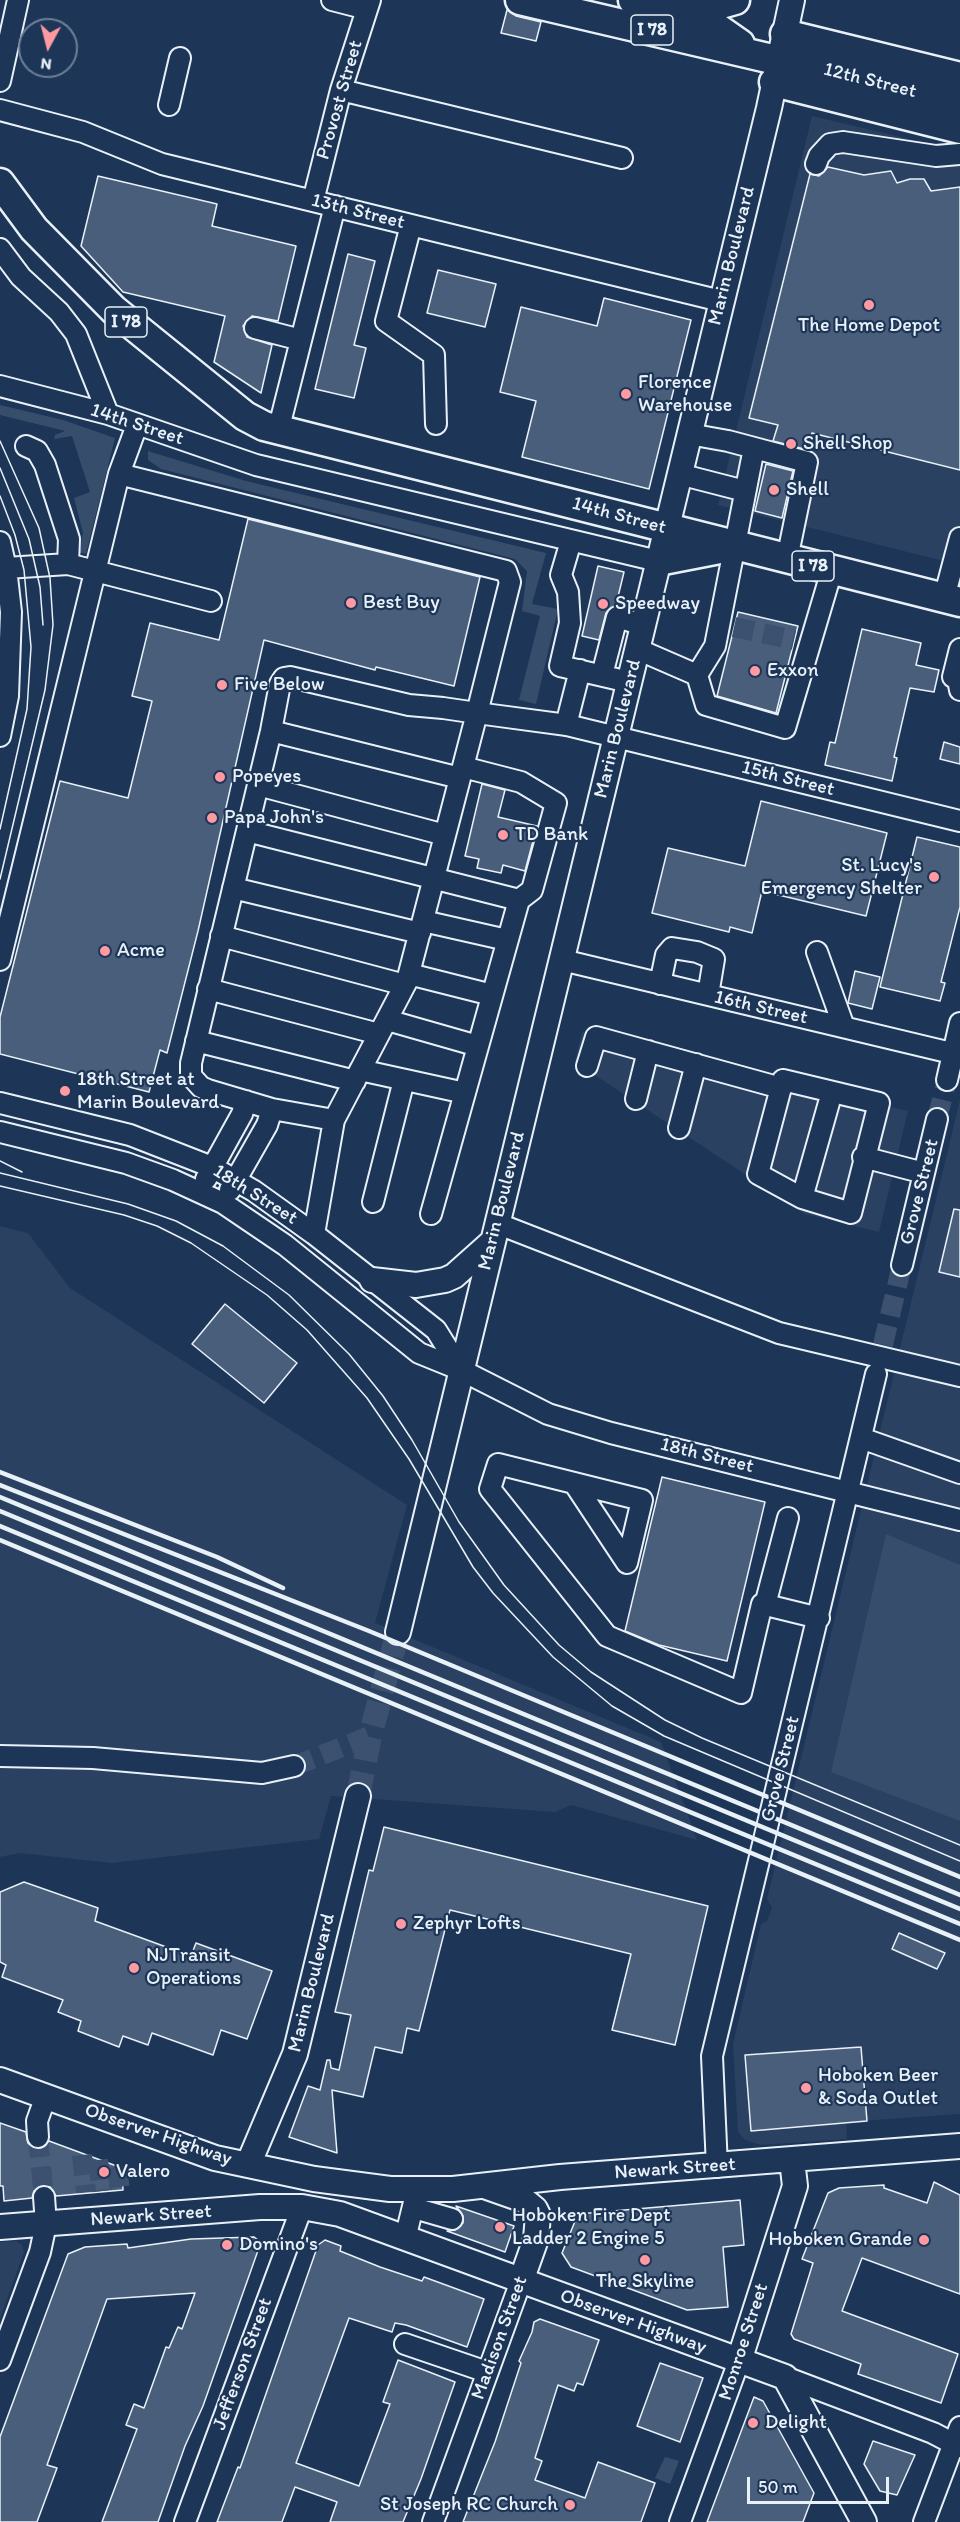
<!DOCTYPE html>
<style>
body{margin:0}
#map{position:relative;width:960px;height:2522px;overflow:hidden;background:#1d3557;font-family:Itim,sans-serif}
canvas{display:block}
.north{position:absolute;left:18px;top:18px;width:60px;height:60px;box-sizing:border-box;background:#1d3557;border:2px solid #6e8097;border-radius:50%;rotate:187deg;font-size:16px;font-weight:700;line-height:24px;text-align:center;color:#e8f1f8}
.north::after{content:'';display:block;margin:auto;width:21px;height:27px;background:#ff9aa2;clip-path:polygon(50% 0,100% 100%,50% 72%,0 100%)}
.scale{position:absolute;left:747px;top:2477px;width:142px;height:27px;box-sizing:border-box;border:3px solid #e8f1f8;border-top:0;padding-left:8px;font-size:18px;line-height:21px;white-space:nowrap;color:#e8f1f8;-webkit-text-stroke:4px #1d3557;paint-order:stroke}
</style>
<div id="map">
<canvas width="960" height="2522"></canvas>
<div class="north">N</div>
<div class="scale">50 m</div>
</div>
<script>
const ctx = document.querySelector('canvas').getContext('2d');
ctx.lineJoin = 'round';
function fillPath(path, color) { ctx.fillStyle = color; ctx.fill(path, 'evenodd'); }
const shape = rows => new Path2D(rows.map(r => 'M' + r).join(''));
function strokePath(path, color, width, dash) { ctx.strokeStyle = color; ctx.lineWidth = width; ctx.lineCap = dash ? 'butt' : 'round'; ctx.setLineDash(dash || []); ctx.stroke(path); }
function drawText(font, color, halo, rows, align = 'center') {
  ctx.font = font + ' Itim,sans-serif'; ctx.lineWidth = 4.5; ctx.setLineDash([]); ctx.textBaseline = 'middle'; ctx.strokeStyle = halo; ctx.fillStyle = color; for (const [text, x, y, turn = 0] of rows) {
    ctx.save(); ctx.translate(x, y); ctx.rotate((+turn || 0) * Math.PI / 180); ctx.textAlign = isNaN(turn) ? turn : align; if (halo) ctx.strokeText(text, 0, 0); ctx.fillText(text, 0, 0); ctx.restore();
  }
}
fillPath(shape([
 [812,116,960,151,960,565,718,505],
 [582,1032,908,1111,879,1232,805,1214,575,1062],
 [960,1100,960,2114,846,2122,847,2139,761,2145,745,2140,738,2132,733,2044,761,1924,767,1921,772,1908,767,1899],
 [0,1226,28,1233,70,1288,407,1505,375,1623,661,1742,697,1840,571,1805,555,1812,331,1796,319,1839,112,1863,20,1853,0,1857],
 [16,2241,22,2245,24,2252,0,2319,0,2242]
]), '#2a4162');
fillPath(shape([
 [0,405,63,420,115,438,86,554,79,552,83,533,74,498,90,492,72,436,54,439,55,435,65,431,0,415],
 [148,451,246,481,546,553,532,604,558,609,536,704,519,700,540,616,522,611,527,571,515,559,161,469,148,460],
 [886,1534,960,1565,960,1821,831,1772],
 [665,2457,679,2461,670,2484,655,2478]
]), '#374d6c');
const building = shape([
 [507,10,516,16,541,22,536,41,501,33,507,10],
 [828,167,864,175,891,171,897,183,910,179,924,179,931,191,960,187,960,470,812,433,808,450,773,441,778,425,749,418,810,174,819,176,828,167],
 [98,176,217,204,212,226,296,246,278,321,252,316,243,326,247,337,272,345,261,393,214,362,225,316,123,292,81,246,98,176],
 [348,254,375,261,354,345,366,348,354,398,315,389,348,254],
 [438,270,496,284,485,327,427,313,438,270],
 [604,298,691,320,649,489,522,457,536,401,500,392,521,307,597,326,604,298],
 [766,464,793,471,782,518,755,511,766,464],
 [248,519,480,577,454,686,376,667,375,670,264,640,198,931,167,1053,160,1050,149,1092,0,1054,0,1017,60,781,128,798,152,701,132,696,150,623,219,640,248,519],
 [598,566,624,572,616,605,606,613,599,640,582,636,598,566],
 [738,612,798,626,776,713,717,696,738,612],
 [862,629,921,643,916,665,939,670,934,692,910,688,894,757,897,758,892,781,825,765,830,742,835,743,862,629],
 [944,742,960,747,960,764,940,759,944,742],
 [482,784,505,790,498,817,537,826,525,871,503,865,501,873,477,868,479,859,465,856,482,784],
 [761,801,887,833,866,916,762,891,752,933,730,927,729,932,652,913,668,848,745,866,761,801],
 [917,837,960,847,960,907,941,982,945,983,940,1001,880,987,917,837],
 [855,971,880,977,872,1009,848,1003,855,971],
 [954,1209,960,1210,960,1277,939,1272,954,1209],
 [225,1304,297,1363,264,1403,192,1344,225,1304],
 [662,1477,765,1502,727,1661,659,1645,625,1631,662,1477],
 [384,1827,708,1906,675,2045,612,2030,631,1954,450,1910,419,2031,407,2028,402,2053,375,2047,363,2097,332,2090,337,2153,289,2137,308,2086,320,2090,327,2060,330,2060,331,2068,339,2070,351,2015,335,2012,369,1870,373,1871,384,1827],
 [24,1882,98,1908,95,1921,191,1956,196,1943,272,1971,247,2039,221,2030,213,2055,152,2033,148,2045,123,2036,119,2047,78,2031,81,2021,58,2012,63,2000,2,1977,6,1965,0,1962,0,1892,24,1882],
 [899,1933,945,1953,937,1969,892,1949,899,1933],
 [861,2047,867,2121,751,2131,745,2055,861,2047],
 [0,2123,26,2132,28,2143,33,2148,44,2147,49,2141,122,2168,123,2190,56,2196,50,2187,43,2185,34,2191,32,2198,4,2201,3,2186,0,2186,0,2123],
 [934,2182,960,2195,960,2294,862,2258,842,2311,958,2354,941,2403,858,2374,861,2364,794,2339,791,2334,813,2263,802,2259,828,2193,839,2188,884,2185,884,2188,927,2203,934,2182],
 [740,2200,744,2245,723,2247,728,2307,687,2310,571,2267,562,2253,578,2214,740,2200],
 [456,2206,514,2226,505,2252,447,2231,455,2230,463,2223,463,2216,456,2206],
 [254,2237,261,2242,203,2406,185,2446,158,2522,102,2522,137,2429,126,2425,134,2404,144,2408,166,2347,169,2348,178,2327,182,2329,195,2293,107,2299,47,2465,57,2468,37,2522,0,2522,0,2437,68,2254,85,2247,127,2244,128,2248,191,2239,254,2237],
 [325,2240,341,2246,340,2251,380,2267,422,2281,424,2277,484,2299,467,2347,406,2325,395,2323,392,2332,349,2318,296,2463,359,2486,390,2404,383,2402,398,2360,455,2382,421,2479,403,2522,330,2522,337,2502,295,2487,282,2522,217,2522,238,2467,240,2468,318,2245,325,2240],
 [540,2319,599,2340,583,2385,577,2383,574,2391,558,2385,535,2458,542,2461,535,2480,585,2498,598,2462,655,2483,641,2522,463,2522,495,2442,521,2363,519,2361,532,2332,534,2322,540,2319],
 [660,2363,703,2378,680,2442,637,2426,660,2363],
 [754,2397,763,2401,814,2493,803,2522,707,2522,754,2397],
 [873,2441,915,2455,897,2495,880,2491,864,2464,873,2441]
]);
fillPath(building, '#495e7a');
strokePath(building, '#e8f1f8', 1.5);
strokePath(shape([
 [734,627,794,640],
 [937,1119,947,1080],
 [876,1374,902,1265],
 [294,1766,370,1736],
 [38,2137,44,2197],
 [82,2155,86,2192],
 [98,2160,102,2191],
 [117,2167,120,2190]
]), '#3b516f', 20, [20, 10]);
strokePath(shape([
 [358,1796,370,1736,398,1632]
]), '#3b516f', 24, [24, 12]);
const minor = shape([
 [332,0,367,9],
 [0,81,18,0],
 [341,90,622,158],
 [169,105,180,58],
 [0,110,83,132,162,164,721,301],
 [816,164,819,156,830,144,843,142,936,156,960,154],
 [313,201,341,90,370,0],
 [411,225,386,321,434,355,436,424],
 [0,249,21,277,59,312,76,334,108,414],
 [255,328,301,340],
 [0,386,108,414,256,465,658,561],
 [278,431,335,206],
 [689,434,728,441,807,462,787,559],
 [26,446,37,451,45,465,69,539,68,564],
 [119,474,506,571,510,582,477,713,407,981,334,1120,272,1109,208,1090,201,1087,191,1076,191,1063,271,731,280,684,284,678,290,677,409,705,443,708,477,713,567,725,960,821],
 [679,474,745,491],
 [571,541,561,575,568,592,570,623,560,666,629,682],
 [0,542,6,568,11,612,8,696],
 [6,568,68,564,211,601],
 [944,598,960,538],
 [637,649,697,675,706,705,785,728,832,570],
 [960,649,953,677,958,679,960,690],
 [602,675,617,617,643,625],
 [697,675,715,646,754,448],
 [0,694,8,696,0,736],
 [566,725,580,670],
 [271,731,460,778],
 [258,785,445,835],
 [247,831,519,900],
 [233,888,420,933],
 [423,921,507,940],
 [221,936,405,985],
 [817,952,844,1027],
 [0,960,119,474,137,425],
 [562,960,960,1055],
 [409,974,492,995],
 [660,984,666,955,672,948,697,952,714,959,708,995],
 [208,989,379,1034],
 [387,1020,478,1046],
 [196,1041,355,1081],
 [587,1066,596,1037,781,1088],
 [360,1070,465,1093],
 [783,1080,879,1103,851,1213,802,1198,758,1174,783,1080],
 [947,1080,960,1023],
 [636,1099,648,1051],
 [0,1103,130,1135,212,1167,254,1191,314,1234,436,1330,461,1370],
 [679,1128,696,1064],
 [0,1132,126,1163,173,1180,223,1203,285,1245,419,1353,461,1370,548,1414,611,1433,960,1520],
 [863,1157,924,1173],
 [206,1179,242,1114,246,1101],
 [230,1190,267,1125,272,1109],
 [802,1198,832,1092],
 [373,1202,404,1080],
 [431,1214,519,900,532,890,556,803,521,782,463,767],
 [496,1223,779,1333,960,1376],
 [314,1234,334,1120],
 [902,1265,937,1119],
 [861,1438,960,1473],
 [574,1483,627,1563,642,1500,498,1464,490,1489,607,1636,741,1693,762,1604,819,1618],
 [765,1605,788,1518],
 [0,1756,93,1758,262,1773,294,1766],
 [38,2137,37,2121,46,2096],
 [717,2167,712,2056,876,1374],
 [414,2208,452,2219],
 [405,2239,417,2190],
 [405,2344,487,2372],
 [0,2360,40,2252,46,2224,44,2197],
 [785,2377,933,2433,960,2447],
 [185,2522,302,2207],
 [433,2522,521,2281],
 [680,2522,739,2361],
 [924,2522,960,2427]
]);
const major = shape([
 [372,1280,416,1285,445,1280,454,1276,491,1243],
 [398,1632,769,108,792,0],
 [0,2080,215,2158,314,2179,390,2189,453,2189,560,2177,960,2146],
 [248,2165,295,2054,358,1796],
 [487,2187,524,2200,535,2209,538,2215,536,2239,521,2281],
 [0,2227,260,2207,302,2207,340,2214,785,2377,864,2522],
 [739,2361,795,2186,792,2160]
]);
const highway = shape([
 [520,0,960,103],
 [633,0,695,17,710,23,740,44],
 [682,11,707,8,735,0],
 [785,34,960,77],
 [774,82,960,129],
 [0,183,34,229,114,310,245,416,264,426,960,602],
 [658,561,730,547]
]);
strokePath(minor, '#e8f1f8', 24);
strokePath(major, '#e8f1f8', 28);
strokePath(highway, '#e8f1f8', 33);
strokePath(minor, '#1d3557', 20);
strokePath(major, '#1d3557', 24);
strokePath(highway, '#1d3557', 28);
strokePath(shape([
 [0,441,39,528,50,578,53,625,45,690,0,879],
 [0,468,29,539,40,587,43,625],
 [0,496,15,535,24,570,31,647,27,709,0,829],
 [0,1161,22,1172],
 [0,1173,128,1204,176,1221,223,1246,289,1295,349,1354,383,1396,412,1440,459,1522,504,1585,559,1645,591,1672,665,1720,702,1738,960,1845],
 [0,1186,124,1215,157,1226,191,1243,267,1295,307,1330,367,1398,409,1459,473,1567,493,1593,553,1657,612,1706,664,1736,960,1861]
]), '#e8f1f8', 1.5);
strokePath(shape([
 [0,1472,217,1557,283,1588],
 [0,1485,369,1631,960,1877],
 [0,1497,960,1895],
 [0,1511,960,1909],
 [0,1526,960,1924],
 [0,1540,960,1940]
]), '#e8f1f8', 4.5);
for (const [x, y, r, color] of [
 [869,305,6,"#ff9aa2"],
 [626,394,6,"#ff9aa2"],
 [791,444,6,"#ff9aa2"],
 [774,490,6,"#ff9aa2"],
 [351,603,6,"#ff9aa2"],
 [603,604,6,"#ff9aa2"],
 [755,671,6,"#ff9aa2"],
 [222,685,6,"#ff9aa2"],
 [220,777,6,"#ff9aa2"],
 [212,818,6,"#ff9aa2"],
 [503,835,6,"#ff9aa2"],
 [934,877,6,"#ff9aa2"],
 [105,951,6,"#ff9aa2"],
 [65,1091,6,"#ff9aa2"],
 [401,1924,6,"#ff9aa2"],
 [134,1968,6,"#ff9aa2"],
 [806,2088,6,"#ff9aa2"],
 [104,2172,6,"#ff9aa2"],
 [500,2227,6,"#ff9aa2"],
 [924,2240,6,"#ff9aa2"],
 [227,2245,6,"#ff9aa2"],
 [645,2260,6,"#ff9aa2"],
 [753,2423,6,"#ff9aa2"],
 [570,2505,6,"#ff9aa2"]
]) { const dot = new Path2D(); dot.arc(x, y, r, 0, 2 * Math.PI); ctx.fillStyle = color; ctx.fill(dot); strokePath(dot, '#1d3557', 2); }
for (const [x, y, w] of [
 [652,30,42],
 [126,322,42],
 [813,566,42]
]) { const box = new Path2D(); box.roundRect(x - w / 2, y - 15, w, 30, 4.5); ctx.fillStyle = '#1d3557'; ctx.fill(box); strokePath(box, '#e8f1f8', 1.5); }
drawText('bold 18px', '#e8f1f8', null, [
 ["I 78",652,30],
 ["I 78",126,322],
 ["I 78",813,566]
]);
drawText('20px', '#e8f1f8', '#1d3557', [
 ["12th Street",870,81,14],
 ["Provost Street",340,100,-74],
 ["13th Street",358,212,14],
 ["Marin Boulevard",732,256,-76],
 ["14th Street",137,425,18],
 ["14th Street",619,516,15],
 ["Marin Boulevard",618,729,-76],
 ["15th Street",788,779,14],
 ["16th Street",761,1008,13],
 ["Grove Street",920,1192,-76],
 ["18th Street",255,1195,32],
 ["Marin Boulevard",502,1201,-76],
 ["18th Street",707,1456,14],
 ["Grove Street",781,1769,-76],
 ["Marin Boulevard",312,1983,-76],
 ["Observer Highway",158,2135,19],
 ["Newark Street",675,2169,-4],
 ["Newark Street",151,2216,-4],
 ["Observer Highway",633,2322,20],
 ["Madison Street",500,2338,-70],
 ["Monroe Street",744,2342,-72],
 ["Jefferson Street",243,2364,-70]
]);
drawText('20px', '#e8f1f8', '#1d3557', [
 ["The Home Depot",869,326,"center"],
 ["Florence",638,383],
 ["Warehouse",638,406],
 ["Shell Shop",803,444],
 ["Shell",786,490],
 ["Best Buy",363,603],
 ["Speedway",615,604],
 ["Exxon",767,671],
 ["Five Below",234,685],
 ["Popeyes",232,777],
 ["Papa John's",224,818],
 ["TD Bank",515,835],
 ["St. Lucy's",922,866,"right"],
 ["Emergency Shelter",922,889,"right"],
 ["Acme",117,951],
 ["18th Street at",77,1080],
 ["Marin Boulevard",77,1103],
 ["Zephyr Lofts",413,1924],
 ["NJTransit",146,1956],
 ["Operations",146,1979],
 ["Hoboken Beer",818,2076],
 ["& Soda Outlet",818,2099],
 ["Valero",116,2172],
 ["Hoboken Fire Dept",512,2216],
 ["Ladder 2 Engine 5",512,2239],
 ["Hoboken Grande",912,2240,"right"],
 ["Domino's",239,2245],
 ["The Skyline",645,2282,"center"],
 ["Delight",765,2423],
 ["St Joseph RC Church",558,2505,"right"]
], 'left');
</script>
